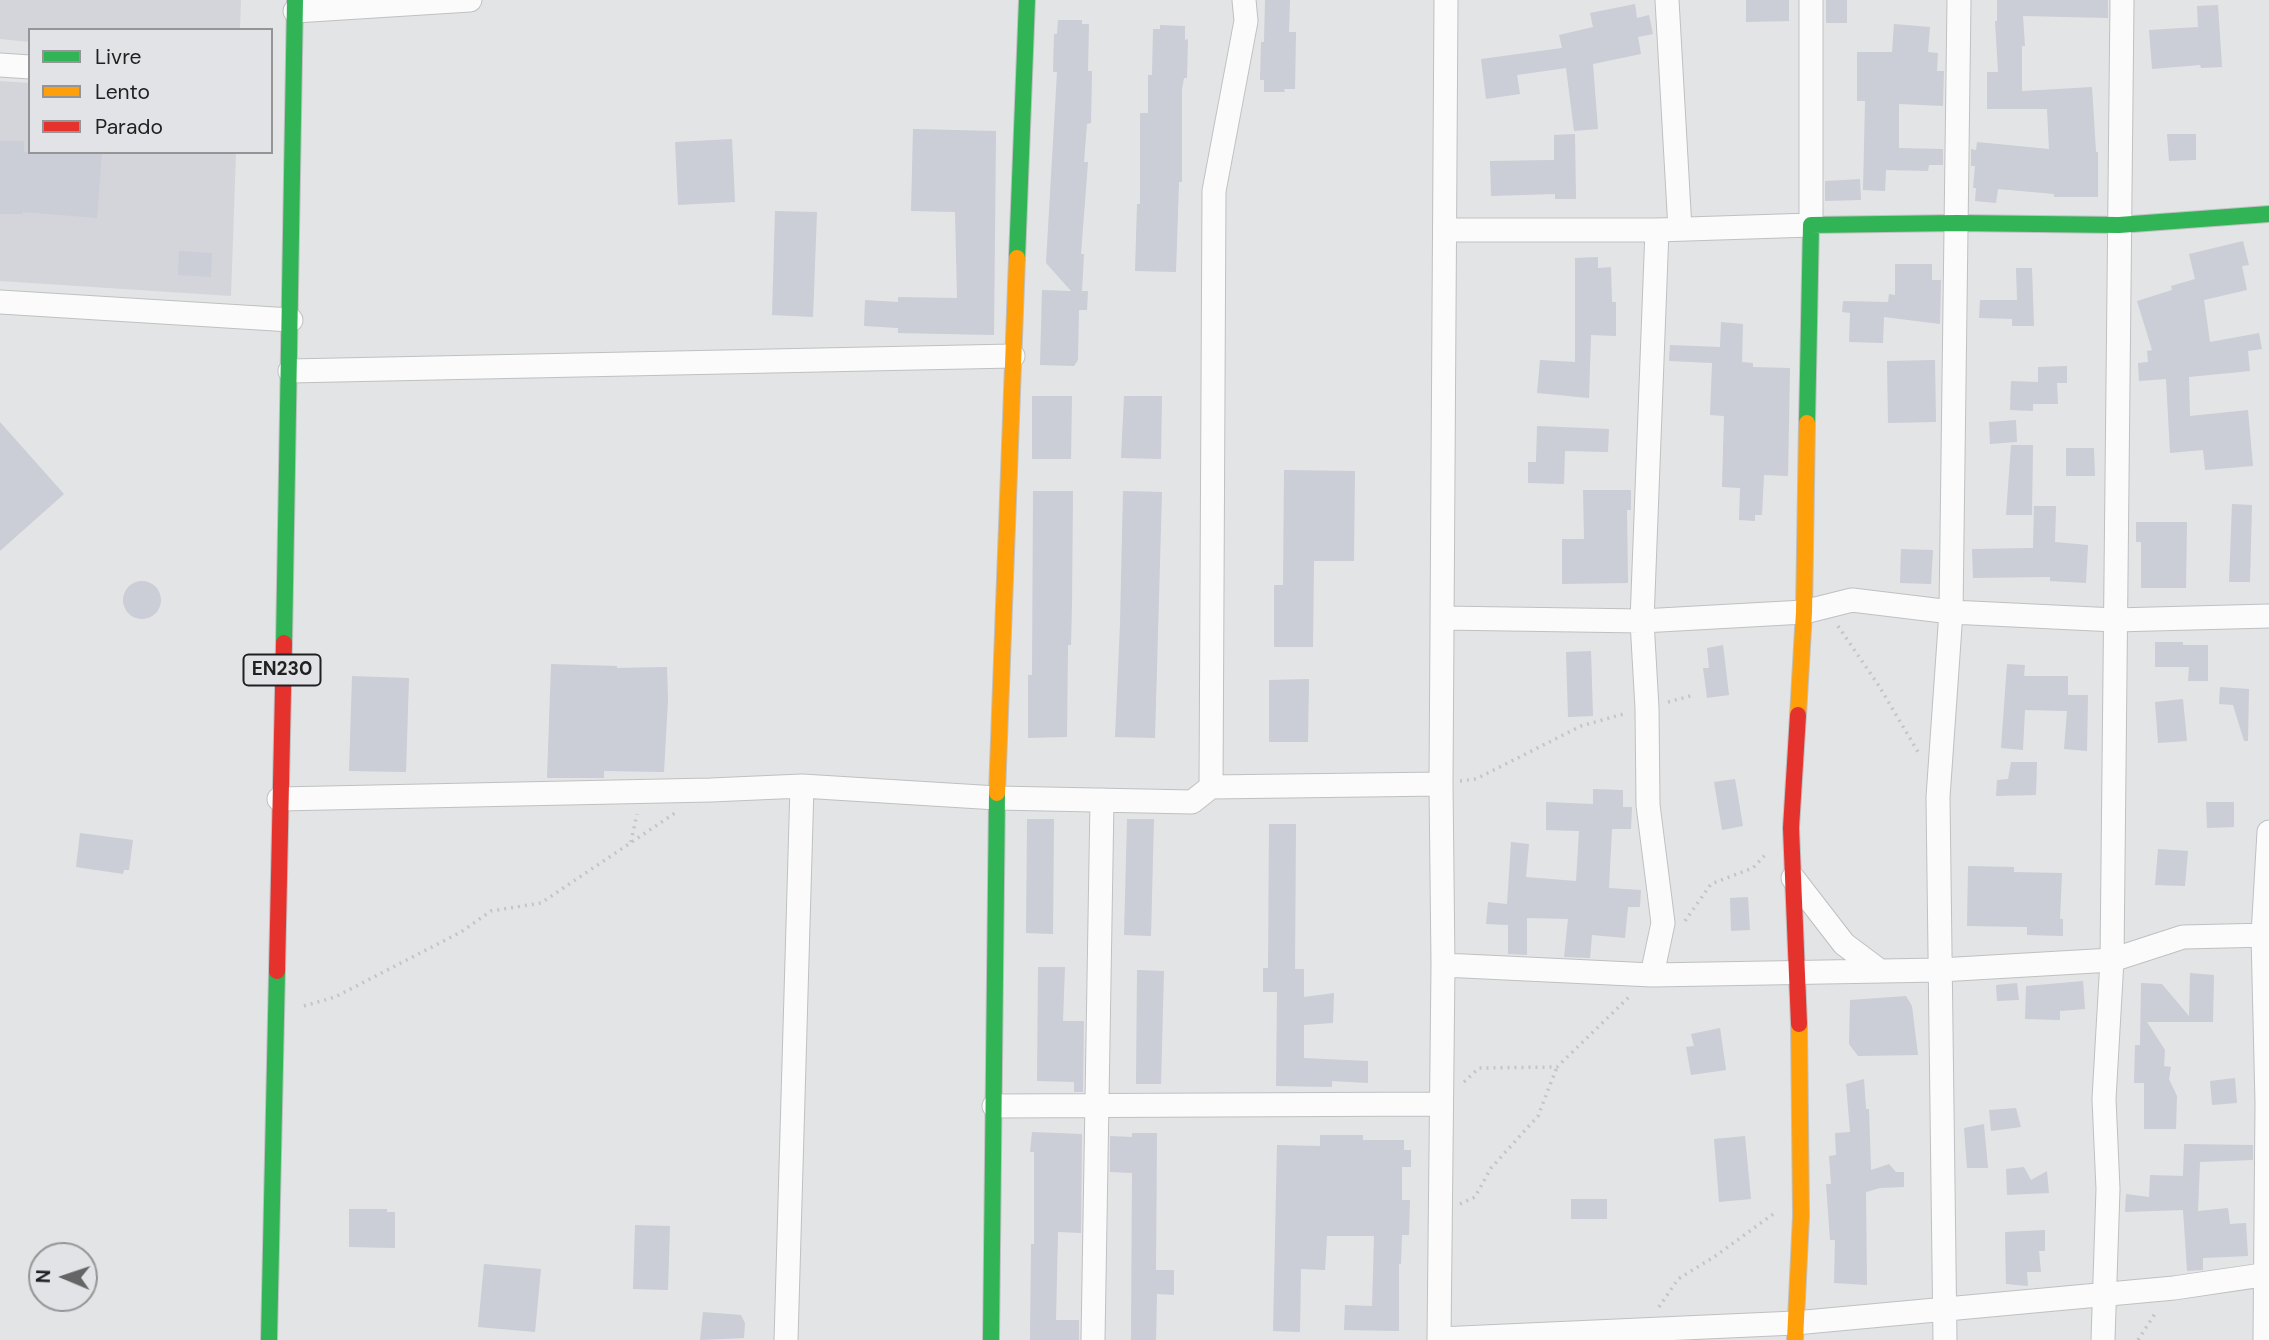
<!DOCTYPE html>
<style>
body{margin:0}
#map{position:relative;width:2269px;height:1340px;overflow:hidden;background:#e3e4e5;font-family:"DM Sans",sans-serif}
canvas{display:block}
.legend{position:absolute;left:28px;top:28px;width:245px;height:126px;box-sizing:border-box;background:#e2e3e6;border:2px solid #959598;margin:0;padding:9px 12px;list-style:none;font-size:21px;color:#212122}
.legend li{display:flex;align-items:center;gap:14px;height:35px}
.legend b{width:35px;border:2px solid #959598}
.north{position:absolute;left:28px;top:1242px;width:70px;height:70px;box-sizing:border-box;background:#e2e3e6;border:2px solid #959598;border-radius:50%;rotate:272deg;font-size:19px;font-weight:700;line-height:28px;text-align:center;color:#212122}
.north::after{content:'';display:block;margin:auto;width:24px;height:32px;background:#656566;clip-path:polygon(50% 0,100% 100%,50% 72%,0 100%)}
</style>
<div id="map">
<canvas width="2269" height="1340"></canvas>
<ul class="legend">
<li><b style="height:9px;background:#30b455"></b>Livre</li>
<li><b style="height:9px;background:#ff9f0a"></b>Lento</li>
<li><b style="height:9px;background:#e5322d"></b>Parado</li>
</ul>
<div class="north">N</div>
</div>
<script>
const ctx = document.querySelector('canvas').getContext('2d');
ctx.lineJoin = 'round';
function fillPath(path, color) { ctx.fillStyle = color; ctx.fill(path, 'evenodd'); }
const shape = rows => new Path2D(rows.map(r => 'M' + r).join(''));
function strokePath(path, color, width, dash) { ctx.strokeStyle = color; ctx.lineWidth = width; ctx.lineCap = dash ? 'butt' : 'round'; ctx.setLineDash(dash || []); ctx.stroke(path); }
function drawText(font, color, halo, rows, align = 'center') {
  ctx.font = font + ' "DM Sans",sans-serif'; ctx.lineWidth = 6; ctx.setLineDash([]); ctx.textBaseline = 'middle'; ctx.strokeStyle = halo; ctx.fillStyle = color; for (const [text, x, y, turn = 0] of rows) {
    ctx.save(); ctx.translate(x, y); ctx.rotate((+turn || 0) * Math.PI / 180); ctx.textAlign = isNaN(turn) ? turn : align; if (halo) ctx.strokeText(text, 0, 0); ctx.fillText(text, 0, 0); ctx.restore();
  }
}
fillPath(shape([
 [0,0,241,0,240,30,30,30,30,42,0,39],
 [0,81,30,83,30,152,236,152,231,296,0,281]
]), '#d4d5da');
fillPath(shape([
 [1265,0,1290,0,1289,32,1296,32,1295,89,1284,89,1285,92,1264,92,1264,80,1260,80,1261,42,1264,42],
 [1746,0,1789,0,1789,21,1746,22],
 [1826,0,1847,0,1847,23,1826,23],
 [1997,0,2108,0,2108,18,2023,16,2025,46,2022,46,2022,91,2092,87,2096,152,2098,152,2098,197,2054,197,2054,194,1998,189,1996,203,1975,201,1976,188,1973,188,1975,166,1971,166,1971,149,1976,150,1977,142,2049,149,2047,109,1987,109,1987,72,1998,72,1995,21,1997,21],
 [1635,4,1637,18,1649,15,1653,34,1638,37,1641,54,1593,64,1598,129,1574,131,1566,68,1517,75,1520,94,1486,99,1481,59,1562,48,1559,35,1593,27,1590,13],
 [2218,5,2222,67,2201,68,2200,65,2152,69,2149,30,2198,27,2197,6],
 [1058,20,1082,20,1082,24,1089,24,1088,71,1092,71,1091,123,1087,124,1084,162,1088,162,1081,254,1084,254,1082,291,1088,291,1087,310,1079,310,1078,360,1074,366,1040,365,1042,290,1071,291,1046,263,1057,72,1053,72,1054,34,1057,34],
 [1894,24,1930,27,1928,52,1938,53,1937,71,1944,71,1943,106,1899,104,1899,148,1943,149,1943,165,1929,165,1928,171,1886,170,1885,191,1863,190,1865,101,1857,101,1857,52,1892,52],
 [1160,25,1185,26,1185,40,1188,39,1187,78,1184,78,1182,89,1182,182,1179,182,1176,272,1135,271,1137,204,1140,204,1140,113,1148,113,1148,75,1152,75,1153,29,1160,29],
 [913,129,996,131,994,335,898,333,898,328,864,326,865,300,898,302,898,297,957,298,955,212,911,211],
 [1575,134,1576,199,1555,199,1555,194,1491,196,1490,161,1554,160,1554,135],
 [2167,134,2196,134,2196,160,2169,161],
 [732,139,735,202,678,205,675,142],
 [0,141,24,141,24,152,102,152,97,218,23,212,23,214,0,214],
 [1860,179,1861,200,1825,201,1825,181],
 [775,211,817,212,813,317,772,315],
 [2243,241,2249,265,2242,266,2247,290,2204,300,2210,342,2259,333,2262,349,2248,351,2250,371,2189,377,2190,416,2248,410,2253,466,2205,470,2203,450,2170,453,2166,379,2139,381,2138,363,2148,362,2147,351,2152,350,2137,301,2172,290,2171,286,2195,279,2189,254],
 [179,251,212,253,211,277,178,275],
 [1598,257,1598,268,1611,267,1612,302,1616,302,1616,336,1591,335,1589,398,1537,393,1540,360,1575,362,1575,258],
 [1895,264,1932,264,1932,280,1941,280,1940,324,1884,317,1883,343,1849,342,1850,313,1842,312,1843,301,1888,302,1889,294,1895,295],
 [2016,268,2032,268,2034,326,2012,326,2012,319,1979,318,1980,300,2017,300],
 [1721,322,1743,324,1742,362,1753,363,1753,367,1790,368,1788,476,1764,475,1762,515,1755,515,1755,521,1739,520,1740,488,1722,487,1724,416,1710,415,1712,363,1669,361,1670,345,1720,347],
 [1935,360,1936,422,1888,423,1887,361],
 [2067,366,2067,383,2057,383,2058,404,2033,404,2033,411,2010,410,2011,381,2038,382,2038,367],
 [1032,396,1072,396,1071,459,1032,459],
 [1124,396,1162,396,1161,459,1121,458],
 [2016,420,2017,442,1990,444,1989,422],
 [0,422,64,494,0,551],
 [1537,426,1609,429,1608,452,1565,451,1564,484,1528,483,1528,462,1536,462],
 [2011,445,2033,445,2032,515,2006,515],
 [2066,448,2094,448,2095,476,2066,476],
 [1284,470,1355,471,1354,561,1314,561,1313,647,1274,647,1274,585,1283,585],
 [1583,490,1631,490,1631,510,1627,510,1628,583,1562,584,1562,539,1584,539],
 [1033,491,1073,491,1072,604,1071,645,1068,645,1067,737,1028,738,1028,675,1032,675],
 [1123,491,1162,492,1155,738,1115,737,1120,624],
 [2232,504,2252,505,2250,582,2229,582],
 [2034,506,2056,506,2055,542,2088,545,2086,583,2050,581,2050,577,1973,578,1972,549,2033,548],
 [2136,522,2187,522,2186,588,2141,588,2141,542,2136,542],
 [1901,549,1933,550,1931,584,1900,583],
 '123 600a19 19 0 1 1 38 0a19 19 0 1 1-38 0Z',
 [2155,642,2183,642,2183,645,2208,645,2208,681,2188,681,2189,667,2155,667],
 [1723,645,1729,695,1707,698,1703,668,1709,668,1707,648],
 [1591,651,1593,716,1568,717,1566,652],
 [551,664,617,666,617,668,667,667,668,700,664,772,604,771,604,778,547,778],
 [2007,664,2025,665,2024,676,2068,676,2068,695,2088,695,2087,751,2064,749,2067,711,2025,710,2023,750,2001,748],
 [352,676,409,678,406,772,349,771],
 [1309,679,1308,742,1269,742,1269,680],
 [2220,687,2249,689,2248,741,2244,741,2233,705,2219,704],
 [2183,699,2187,741,2158,743,2155,702],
 [2011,762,2037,762,2036,795,1996,796,1997,780,2008,779],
 [1735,779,1743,826,1722,830,1714,782],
 [1593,789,1623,790,1623,807,1632,807,1631,829,1612,829,1609,888,1641,890,1640,907,1628,907,1625,938,1592,935,1590,958,1564,957,1568,919,1527,918,1527,955,1508,954,1508,925,1486,924,1488,902,1507,904,1511,842,1529,844,1526,877,1576,881,1579,831,1546,830,1546,802,1593,804],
 [2206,802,2234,802,2234,827,2207,828],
 [1027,819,1054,819,1053,934,1026,933],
 [1127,819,1154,819,1151,936,1124,935],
 [1269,824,1296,824,1295,969,1304,969,1304,997,1334,993,1333,1023,1304,1025,1304,1058,1368,1061,1368,1083,1332,1081,1332,1087,1276,1086,1277,992,1263,992,1263,968,1268,968],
 [80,833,133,840,129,870,124,870,123,874,76,867],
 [2158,849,2188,851,2185,886,2155,885],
 [1968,866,2014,867,2014,872,2062,873,2060,919,2063,919,2063,936,2027,935,2027,927,1967,926],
 [1748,897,1750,930,1731,931,1730,898],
 [1038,967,1065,967,1063,1021,1084,1021,1083,1092,1074,1092,1074,1082,1037,1081],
 [1137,970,1164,971,1161,1084,1136,1084],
 [2190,973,2214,975,2213,1022,2147,1022,2165,1050,2164,1066,2171,1067,2169,1079,2177,1096,2176,1129,2144,1129,2144,1083,2134,1083,2135,1045,2140,1045,2141,983,2162,984,2189,1016],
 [2083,981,2085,1009,2060,1011,2060,1020,2025,1019,2026,986],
 [2017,983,2019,1000,1997,1001,1996,985],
 [1906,996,1912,1006,1918,1055,1858,1056,1849,1044,1850,1000],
 [1720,1028,1726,1070,1691,1075,1686,1047,1694,1046,1691,1034],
 [2235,1078,2237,1103,2212,1105,2210,1081],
 [1864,1079,1866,1109,1869,1109,1871,1170,1889,1164,1896,1172,1904,1172,1904,1187,1880,1188,1866,1192,1867,1285,1834,1283,1835,1240,1830,1240,1826,1184,1831,1184,1829,1156,1836,1155,1835,1133,1850,1132,1846,1084],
 [2016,1108,2021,1127,1991,1131,1989,1110],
 [1984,1124,1988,1168,1967,1168,1964,1128],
 [1032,1132,1082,1134,1081,1233,1058,1232,1056,1320,1079,1320,1079,1340,1030,1340,1031,1244,1034,1244,1034,1152,1030,1152],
 [1132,1133,1157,1133,1156,1270,1174,1270,1174,1295,1157,1294,1156,1340,1131,1340,1132,1173,1110,1172,1110,1136,1132,1137],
 [1320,1135,1363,1135,1363,1140,1404,1140,1404,1150,1411,1150,1411,1167,1402,1167,1402,1200,1410,1200,1409,1235,1402,1235,1401,1264,1399,1264,1399,1331,1344,1330,1345,1305,1372,1306,1374,1236,1327,1236,1325,1270,1301,1269,1300,1332,1273,1331,1277,1145,1320,1146],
 [1745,1136,1751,1199,1719,1202,1714,1139],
 [2184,1144,2253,1145,2253,1160,2200,1162,2198,1211,2228,1208,2230,1224,2246,1223,2248,1256,2203,1258,2203,1270,2187,1271,2183,1210,2125,1212,2126,1194,2149,1197,2150,1175,2183,1176],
 [2024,1167,2031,1180,2047,1171,2049,1193,2007,1195,2006,1169],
 [1571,1199,1607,1199,1607,1219,1571,1219],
 [349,1209,387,1209,387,1212,395,1212,395,1248,349,1247],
 [635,1225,670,1226,668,1290,633,1289],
 [2045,1230,2045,1251,2039,1251,2041,1272,2027,1272,2028,1286,2006,1284,2005,1232],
 [484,1264,541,1269,535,1332,478,1327],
 [703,1312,741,1315,745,1323,744,1338,700,1340]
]), '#cbcdd7');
const street = shape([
 [1667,0,1680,229],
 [295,11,470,0],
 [0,65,30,67],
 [1445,230,1657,230,1811,225,1811,0],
 [0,302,291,320],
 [290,371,1013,356],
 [1442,618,1642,621,1804,612,1852,600,1951,612,2115,620,2269,616],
 [1211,787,1214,191,1246,21,1244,0],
 [279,799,711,790,802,786,997,798,1192,802,1211,787,1441,784],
 [1793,878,1844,944,1880,971],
 [1443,965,1652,975,1940,970,2112,960,2183,937,2269,935],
 [1652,975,1663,923,1648,805,1647,708,1642,621,1657,230],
 [994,1106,1440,1104],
 [1439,1339,1795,1323,2174,1288,2269,1274],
 [786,1340,802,786],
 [1093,1340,1102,800],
 [1439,1340,1443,965,1441,784,1446,0],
 [1945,1340,1938,797,1951,612,1959,0],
 [2103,1340,2108,1189,2104,1099,2112,960,2122,0],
 [2265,1340,2267,1103,2263,935,2269,832]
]);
const fast = shape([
 [1017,258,1027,0],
 [1807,423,1811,225,1957,223,2119,225,2269,214],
 [284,643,295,0],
 [269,1340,277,971],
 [991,1340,997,793]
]);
const slow = shape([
 [1798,715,1804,612,1807,423],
 [997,793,1017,258],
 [1795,1340,1801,1216,1799,1024]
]);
const jam = shape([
 [1798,715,1791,828,1799,1024],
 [277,971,284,643]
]);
strokePath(street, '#bfc0c1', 25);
strokePath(fast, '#bfc0c1', 18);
strokePath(slow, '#bfc0c1', 18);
strokePath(jam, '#bfc0c1', 18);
strokePath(shape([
 [1838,626,1879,686,1918,752],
 [1668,702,1694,695],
 [1460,781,1476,779,1581,726,1627,713],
 [631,842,637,814],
 [1685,921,1711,884,1753,868,1767,853],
 [304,1006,335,997,461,932,491,911,541,903,675,813],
 [1464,1082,1479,1068,1557,1067,1631,995],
 [1460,1204,1475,1197,1491,1168,1538,1116,1557,1067],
 [1659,1307,1678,1279,1714,1257,1776,1212],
 [2138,1340,2156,1312]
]), '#c5c5c5', 3.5, [2, 5]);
strokePath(street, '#fbfbfb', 23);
strokePath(fast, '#30b455', 16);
strokePath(slow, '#ff9f0a', 16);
strokePath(jam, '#e5322d', 16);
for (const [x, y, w] of [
 [282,670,77]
]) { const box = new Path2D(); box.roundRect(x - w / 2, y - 15.5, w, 31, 5); ctx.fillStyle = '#e2e3e6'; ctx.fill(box); strokePath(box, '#212122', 2); }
drawText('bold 19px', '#212122', null, [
 ["EN230",282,670]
]);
</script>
